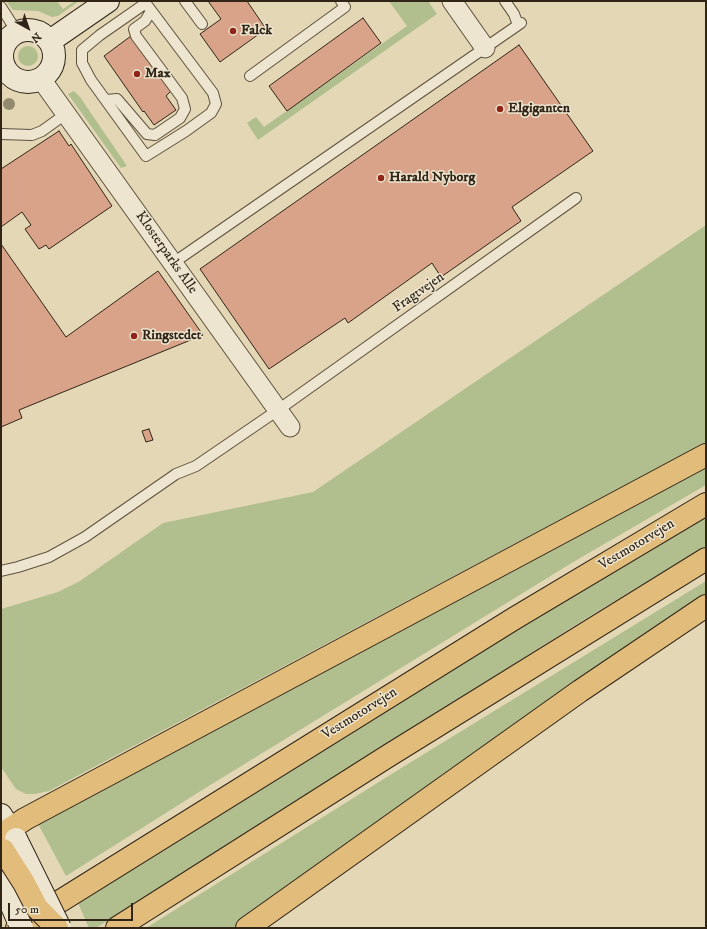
<!DOCTYPE html>
<style>
body{margin:0}
#map{position:relative;width:707px;height:929px;overflow:hidden;background:#e4d7b5;font-family:"IM FELL DW Pica",serif}
canvas{display:block}
.frame{position:absolute;inset:0;border:2px solid #312518;pointer-events:none}
.north{position:absolute;left:8px;top:8px;width:40px;height:40px;-webkit-text-stroke:3px #ede5cf;paint-order:stroke;rotate:140deg;font-size:11px;font-weight:700;line-height:16px;text-align:center;color:#312518}
.north::after{content:'';display:block;margin:auto;width:14px;height:18px;background:#312518;clip-path:polygon(50% 0,100% 100%,50% 72%,0 100%)}
.scale{position:absolute;left:8px;top:903px;width:125px;height:18px;box-sizing:border-box;border:2px solid #312518;border-top:0;padding-left:5px;font-size:12px;line-height:14px;white-space:nowrap;color:#312518;-webkit-text-stroke:3px #ede5cf;paint-order:stroke}
</style>
<div id="map">
<canvas width="707" height="929"></canvas>
<div class="frame"></div>
<div class="north">N</div>
<div class="scale">50 m</div>
</div>
<script>
const ctx = document.querySelector('canvas').getContext('2d');
ctx.lineJoin = 'round';
function fillPath(path, color) { ctx.fillStyle = color; ctx.fill(path, 'evenodd'); }
const shape = rows => new Path2D(rows.map(r => 'M' + r).join(''));
function strokePath(path, color, width, dash) { ctx.strokeStyle = color; ctx.lineWidth = width; ctx.lineCap = dash ? 'butt' : 'round'; ctx.setLineDash(dash || []); ctx.stroke(path); }
function drawText(font, color, halo, rows, align = 'center') {
  ctx.font = font + ' "IM FELL DW Pica",serif'; ctx.lineWidth = 3; ctx.setLineDash([]); ctx.textBaseline = 'middle'; ctx.strokeStyle = halo; ctx.fillStyle = color; for (const [text, x, y, turn = 0] of rows) {
    ctx.save(); ctx.translate(x, y); ctx.rotate((+turn || 0) * Math.PI / 180); ctx.textAlign = isNaN(turn) ? turn : align; if (halo) ctx.strokeText(text, 0, 0); ctx.fillText(text, 0, 0); ctx.restore();
  }
}
fillPath(shape([
 [6,1,57,1,63,9,75,1,79,1,58,16,52,17,38,11,13,10],
 [389,1,428,1,437,14,258,140,247,123,256,117,264,127,407,26],
 '18 56a10 10 0 1 1 20 0a10 10 0 1 1-20 0Z',
 [74,91,80,97,127,166,121,168,68,94],
 [706,225,706,442,49,791,35,794,26,794,16,789,1,767,1,609,58,592,80,581,163,523,313,492],
 [706,463,706,485,575,561,199,792,66,876,36,820],
 [706,516,706,546,585,619,96,928,89,928,78,903,344,735,564,601],
 [706,581,706,595,606,661,450,769,235,928,146,928,398,770]
]), '#b1bf8f');
const building = shape([
 [208,1,247,1,266,29,220,62,200,34,221,19,208,1],
 [363,18,381,43,287,111,269,86,363,18],
 [131,36,171,91,166,96,176,110,154,125,144,111,143,112,104,56,131,36],
 [519,45,593,151,512,207,521,221,441,277,432,263,348,323,345,318,269,369,200,269,519,45],
 [59,131,69,146,71,144,112,206,49,249,46,245,39,249,25,229,31,225,22,212,1,227,1,169,59,131],
 [1,244,66,337,158,271,203,335,19,410,22,418,1,427,1,244],
 [149,429,153,440,146,442,142,431,149,429]
]);
fillPath(building, '#d8a388');
strokePath(building, '#312518', 1);
const lane = shape([
 [144,1,213,93,216,104,211,113,186,131,146,156,91,80,82,63,82,50,100,35,146,3],
 [185,1,202,24],
 [505,1,514,14,518,25],
 [1,7,17,32],
 [250,76,345,7,341,1],
 [106,100,117,99,147,134,155,135,180,118,185,109,182,98,136,36,134,29,145,21,151,11],
 [1,134,32,135,42,131,67,113],
 [173,263,521,23],
 [1,571,18,567,49,557,85,537,176,474,196,466,278,410,576,198]
]);
const street = shape([
 [452,1,485,48],
 [41,79,290,427]
]);
const secondary = shape([
 '2 56a26 26 0 1 1 52 0a26 26 0 1 1-52 0Z',
 [50,41,108,1],
 [1,815,16,839],
 [1,881,18,920]
]);
const highway = shape([
 [1,835,25,819,706,455],
 [17,928,515,618,706,504],
 [117,928,388,756,706,559],
 [247,928,580,691,706,606]
]);
strokePath(lane, '#5e523f', 12);
strokePath(street, '#5e523f', 21);
strokePath(secondary, '#312518', 24);
strokePath(highway, '#312518', 24);
strokePath(lane, '#ede5cf', 10);
strokePath(street, '#ede5cf', 19);
strokePath(secondary, '#ede5cf', 22);
strokePath(highway, '#e2bc7a', 22);
const secondaryBridge = shape([
 [16,839,60,928],
 [18,920,22,928]
]);
const highwayBridge = shape([
 [3,850,24,883,37,908,57,928]
]);
strokePath(secondaryBridge, '#312518', 24, []);
strokePath(highwayBridge, '#312518', 24, []);
strokePath(secondaryBridge, '#ede5cf', 22);
strokePath(highwayBridge, '#e2bc7a', 22);
ctx.fillStyle = '#938b6f';
for (const [x, y] of [
 [9,104]
]) { ctx.beginPath(); ctx.arc(x, y, 6, 0, 2 * Math.PI); ctx.fill(); }
for (const [x, y, r, color] of [
 [233,31,4,"#8f2418"],
 [137,74,4,"#8f2418"],
 [500,109,4,"#8f2418"],
 [381,178,4,"#8f2418"],
 [134,336,4,"#8f2418"]
]) { const dot = new Path2D(); dot.arc(x, y, r, 0, 2 * Math.PI); ctx.fillStyle = color; ctx.fill(dot); strokePath(dot, '#ede5cf', 1.5); }
drawText('bold 14px', '#312518', '#ede5cf', [
 ["Falck",241,31],
 ["Max",145,74],
 ["Elgiganten",508,109],
 ["Harald Nyborg",389,178],
 ["Ringstedet",142,336]
], 'left');
drawText('14px', '#312518', '#ede5cf', [
 ["Klosterparks Alle",166,253,55],
 ["Fragtvejen",419,293,-35],
 ["Vestmotorvejen",637,545,-31],
 ["Vestmotorvejen",360,714,-32]
]);
</script>
